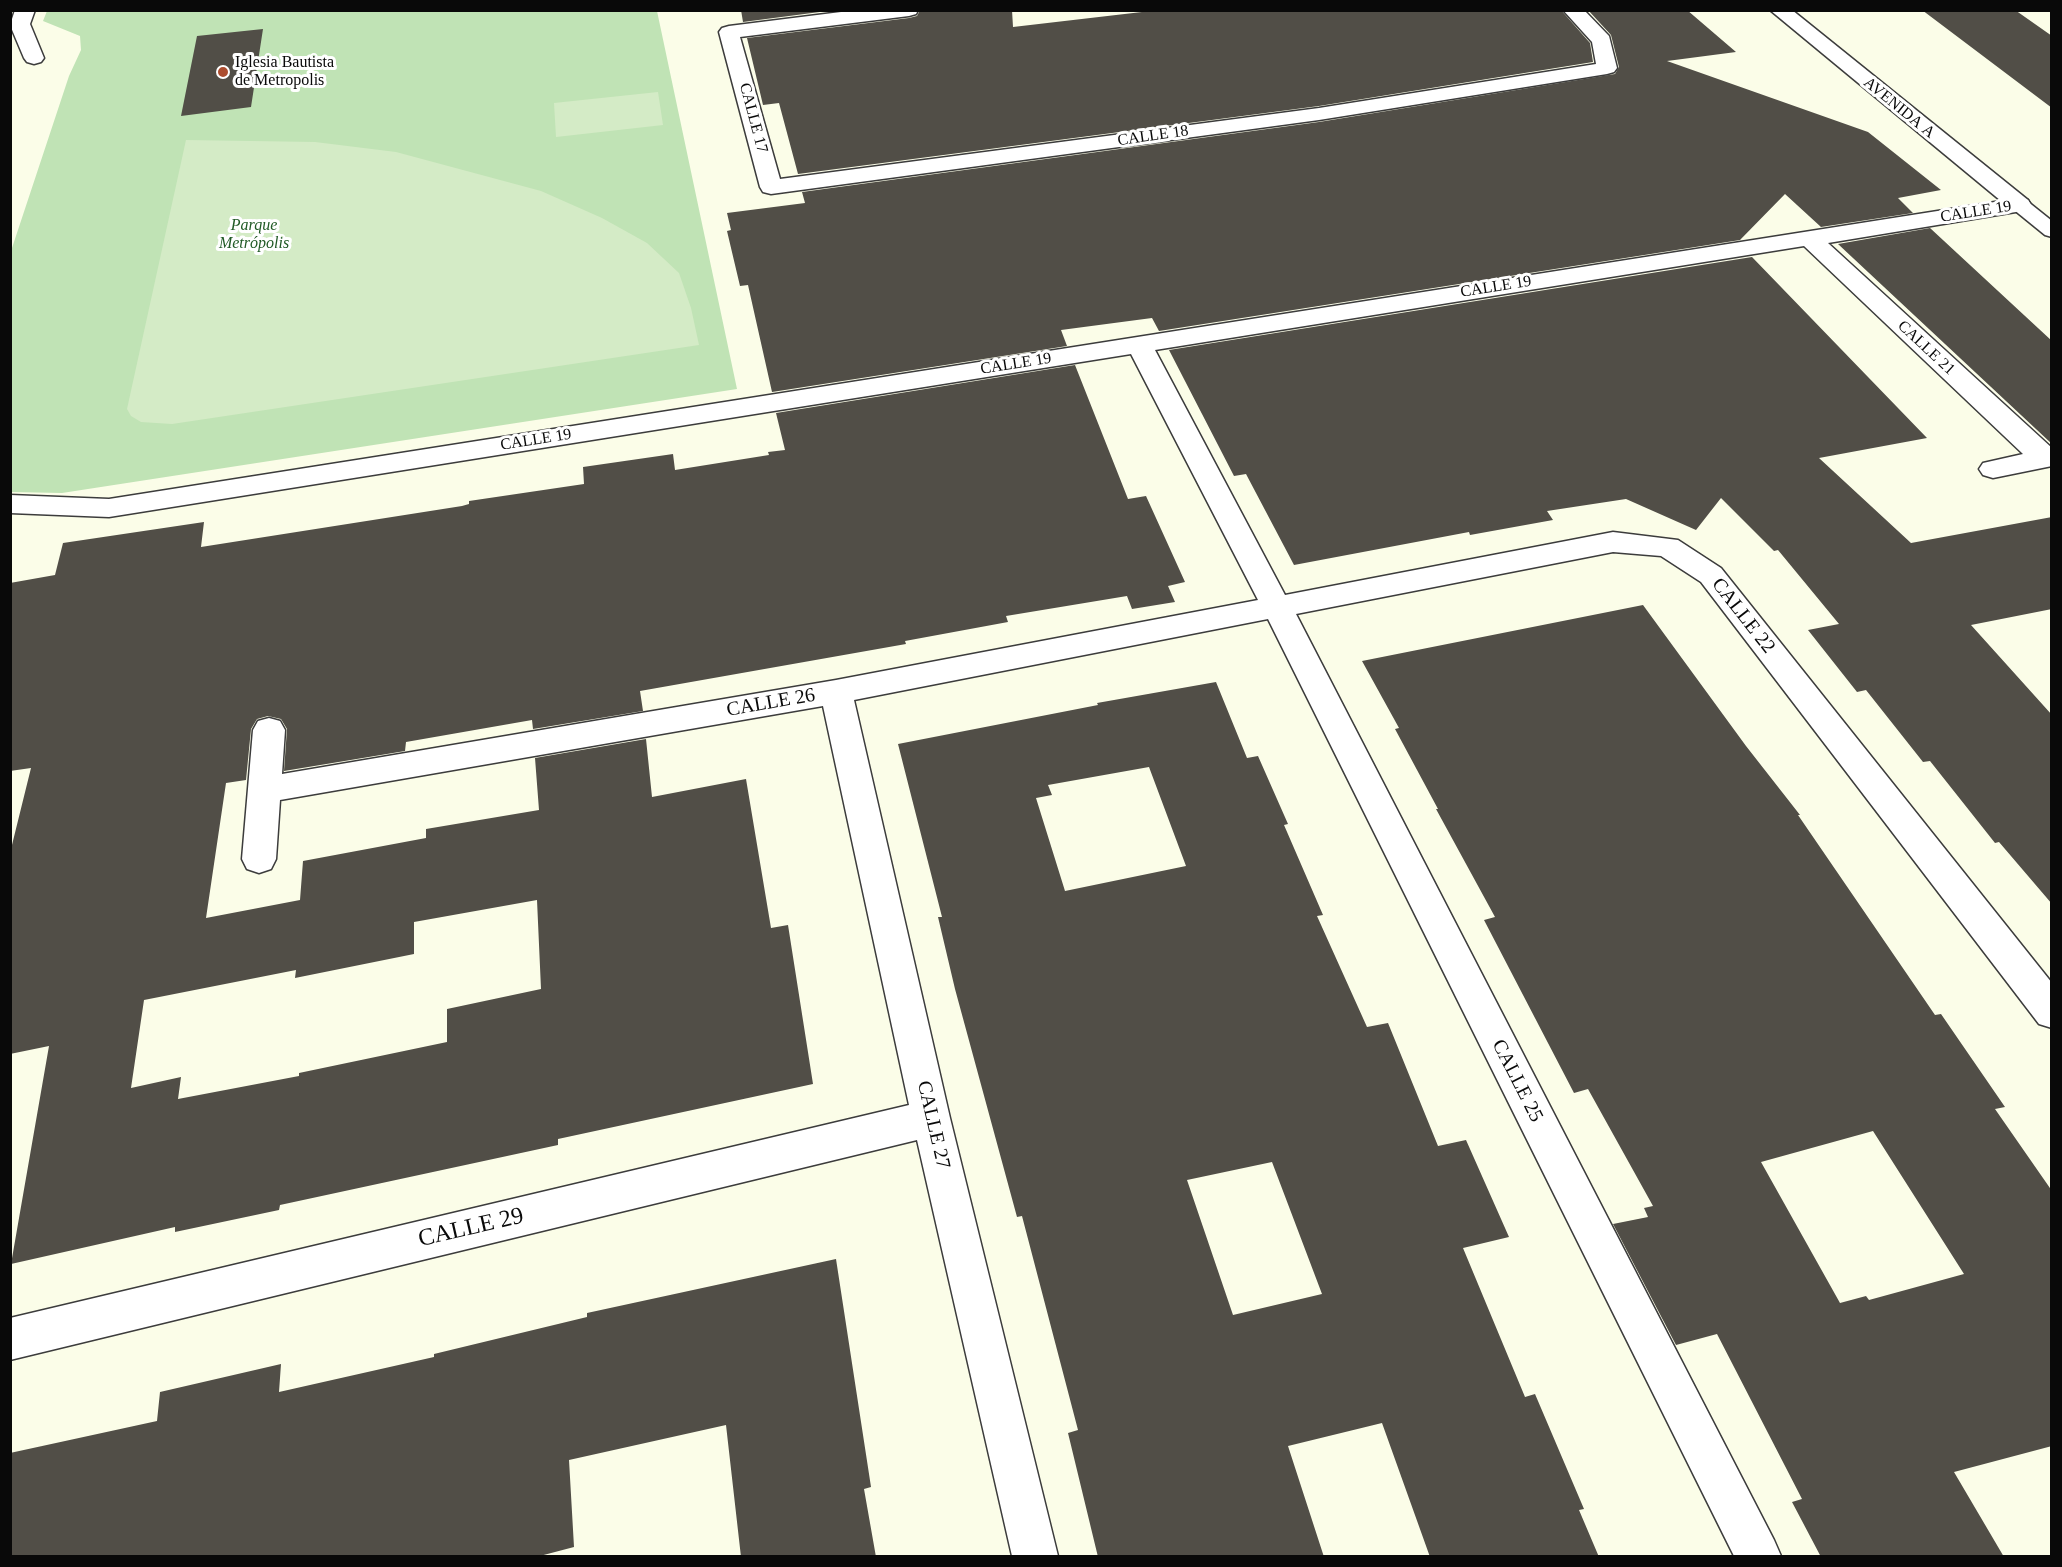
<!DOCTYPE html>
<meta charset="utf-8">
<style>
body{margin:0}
#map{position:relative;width:2062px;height:1567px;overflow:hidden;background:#fbfde8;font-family:"Times New Roman",serif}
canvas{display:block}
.frame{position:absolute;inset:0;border:12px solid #090909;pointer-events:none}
</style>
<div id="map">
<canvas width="2062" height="1567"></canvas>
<div class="frame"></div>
</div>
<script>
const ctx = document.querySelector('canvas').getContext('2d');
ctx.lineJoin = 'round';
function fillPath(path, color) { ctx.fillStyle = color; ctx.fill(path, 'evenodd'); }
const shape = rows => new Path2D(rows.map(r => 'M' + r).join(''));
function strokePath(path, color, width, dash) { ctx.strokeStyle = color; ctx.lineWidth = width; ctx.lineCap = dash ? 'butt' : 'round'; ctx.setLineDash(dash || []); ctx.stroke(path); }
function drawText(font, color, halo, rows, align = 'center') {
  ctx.font = font + ' "Times New Roman",serif'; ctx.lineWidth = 6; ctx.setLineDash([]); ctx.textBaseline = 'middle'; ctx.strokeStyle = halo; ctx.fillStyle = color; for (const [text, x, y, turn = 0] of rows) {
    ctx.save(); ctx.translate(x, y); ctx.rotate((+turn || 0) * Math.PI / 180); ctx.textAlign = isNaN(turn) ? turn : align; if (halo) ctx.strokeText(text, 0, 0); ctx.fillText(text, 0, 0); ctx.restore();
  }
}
fillPath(shape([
 [47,11,657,11,737,389,62,493,11,492,11,251,69,76,81,50,80,36,43,21]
]), '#c0e3b5');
fillPath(shape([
 [658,92,663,125,556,137,554,103],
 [186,140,315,142,396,152,541,191,602,218,647,243,679,273,691,308,699,345,172,424,141,422,131,416,127,409]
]), '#d4ebc6');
fillPath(shape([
 [741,10,835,10,743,22],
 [920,10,1012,10,1013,27,1159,10,1561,10,1590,43,1593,62,1319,106,798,174,779,103,763,105,747,38,909,18,917,16],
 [1588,10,1687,10,1736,52,1667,61,1868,132,1941,190,1898,198,1913,213,1821,227,1785,194,1740,240,1159,331,1152,318,1061,330,1067,346,772,392,748,285,740,286,727,231,731,230,727,213,805,203,802,192,1319,122,1615,74,1619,67,1611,35],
 [1922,10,2015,10,2052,36,2052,108],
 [263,29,251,107,181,116,197,36],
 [1930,228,2052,341,2052,444,1838,244],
 [1752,257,1927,438,1819,458,1911,543,2052,517,2052,609,1971,625,2052,715,2052,904,1999,842,1995,843,1930,761,1923,762,1866,690,1857,692,1808,630,1839,624,1778,550,1774,551,1721,498,1696,530,1626,499,1547,511,1553,520,1470,535,1469,532,1294,565,1246,474,1234,476,1169,350],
 [1075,365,1128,499,1146,496,1185,582,1168,586,1175,602,1132,609,1127,596,1006,616,1008,622,905,641,906,644,640,691,643,711,533,729,532,720,406,742,405,751,284,771,287,729,281,719,268,716,257,719,251,729,246,780,226,783,206,918,300,900,303,861,426,838,426,829,539,810,535,758,646,739,652,797,746,779,771,928,788,925,813,1084,558,1139,558,1145,280,1205,279,1210,175,1232,175,1227,11,1264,49,1046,10,1054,10,853,31,768,10,771,10,583,55,575,63,543,204,522,201,547,462,506,469,504,469,501,584,484,583,467,673,454,675,470,769,455,768,452,785,450,776,413],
 [537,900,541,989,447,1009,447,1042,299,1073,299,1076,178,1099,181,1077,131,1088,144,1000,296,970,295,978,414,954,414,922],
 [1643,605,1746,746,1800,815,1798,815,1935,1015,1941,1014,2005,1107,1995,1109,2052,1191,2052,1446,1954,1472,2004,1557,1821,1557,1792,1502,1802,1499,1717,1334,1676,1345,1613,1224,1648,1217,1644,1208,1653,1206,1588,1089,1574,1093,1484,920,1495,917,1436,809,1438,809,1395,729,1399,728,1362,661],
 [1873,1131,1964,1274,1869,1300,1866,1296,1840,1303,1761,1162],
 [1216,682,1247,758,1258,756,1288,824,1284,825,1323,915,1317,916,1367,1027,1388,1023,1438,1146,1466,1140,1509,1237,1463,1248,1525,1397,1535,1394,1584,1509,1579,1510,1599,1557,1430,1557,1382,1423,1288,1446,1324,1557,1098,1557,1068,1433,1078,1430,1022,1216,1017,1217,955,989,938,917,942,917,898,744,1098,705,1097,703],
 [1149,767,1186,866,1065,891,1036,798,1052,795,1048,785],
 [1272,1162,1322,1294,1233,1315,1187,1180],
 [836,1259,871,1487,864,1489,876,1557,741,1557,726,1425,569,1460,574,1547,536,1557,10,1557,10,1453,157,1421,160,1392,281,1364,279,1392,434,1357,434,1354,587,1317,587,1313]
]), '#514e47');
const service = shape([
 [2020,199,2027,201,2052,221,2052,237,2045,235,2013,209,2011,205,2013,201,2020,199]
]);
const minor = shape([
 [15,10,35,10,30,24,44,58,41,62,34,64,27,62,24,58,10,25,15,10],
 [857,10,918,10,916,14,909,16,740,37,780,179,1319,108,1596,64,1592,42,1563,10,1584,10,1609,36,1617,68,1614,72,1607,74,1319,120,771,194,763,192,760,187,719,32,722,28,729,26,857,10],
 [2020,198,2028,200,2031,205,2028,210,1828,243,2052,448,2052,466,1993,478,1983,475,1979,469,1983,463,2023,454,1804,246,1155,350,1285,595,1613,532,1678,540,1721,568,2052,983,2052,1028,2039,1024,1701,582,1661,556,1613,552,1296,614,1774,1540,1781,1556,1734,1556,1268,619,854,700,950,1118,1058,1556,1012,1556,917,1140,10,1360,10,1318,909,1105,823,706,280,800,276,859,271,869,259,873,247,869,242,859,253,730,258,721,269,718,280,721,285,730,282,774,836,680,1258,600,1131,354,109,517,10,513,10,495,109,499,2020,198]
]);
const tertiary = shape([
 [1770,10,1792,10,2028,200,2031,205,2028,210,2020,212,2012,210,1770,10]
]);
strokePath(service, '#3c3c3c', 3);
strokePath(minor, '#3c3c3c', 3);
strokePath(tertiary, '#3c3c3c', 3);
fillPath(service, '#fff');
fillPath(minor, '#fff');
fillPath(tertiary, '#fff');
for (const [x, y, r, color] of [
 [223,72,6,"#ac4d2f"]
]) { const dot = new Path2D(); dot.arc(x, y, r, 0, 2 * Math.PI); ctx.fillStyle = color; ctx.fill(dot); strokePath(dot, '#fff', 2); }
drawText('16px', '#090909', '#fff', [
 ["Iglesia Bautista",235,63],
 ["de Metropolis",235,81]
], 'left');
drawText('16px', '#090909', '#fff', [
 ["AVENIDA A",1899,108,39],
 ["CALLE 17",753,118,75],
 ["CALLE 18",1153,136,-8],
 ["CALLE 19",1976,212,-9],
 ["CALLE 19",1496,287,-9],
 ["CALLE 21",1926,348,43],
 ["CALLE 19",1016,364,-9],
 ["CALLE 19",536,440,-9]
]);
drawText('italic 16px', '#215a25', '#fff', [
 ["Parque",254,226],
 ["Metrópolis",254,244]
]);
drawText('20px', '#090909', '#fff', [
 ["CALLE 22",1743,616,52],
 ["CALLE 26",771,703,-10],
 ["CALLE 25",1517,1081,63],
 ["CALLE 27",933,1125,77]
]);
drawText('24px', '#090909', '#fff', [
 ["CALLE 29",471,1228,-13]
]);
</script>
